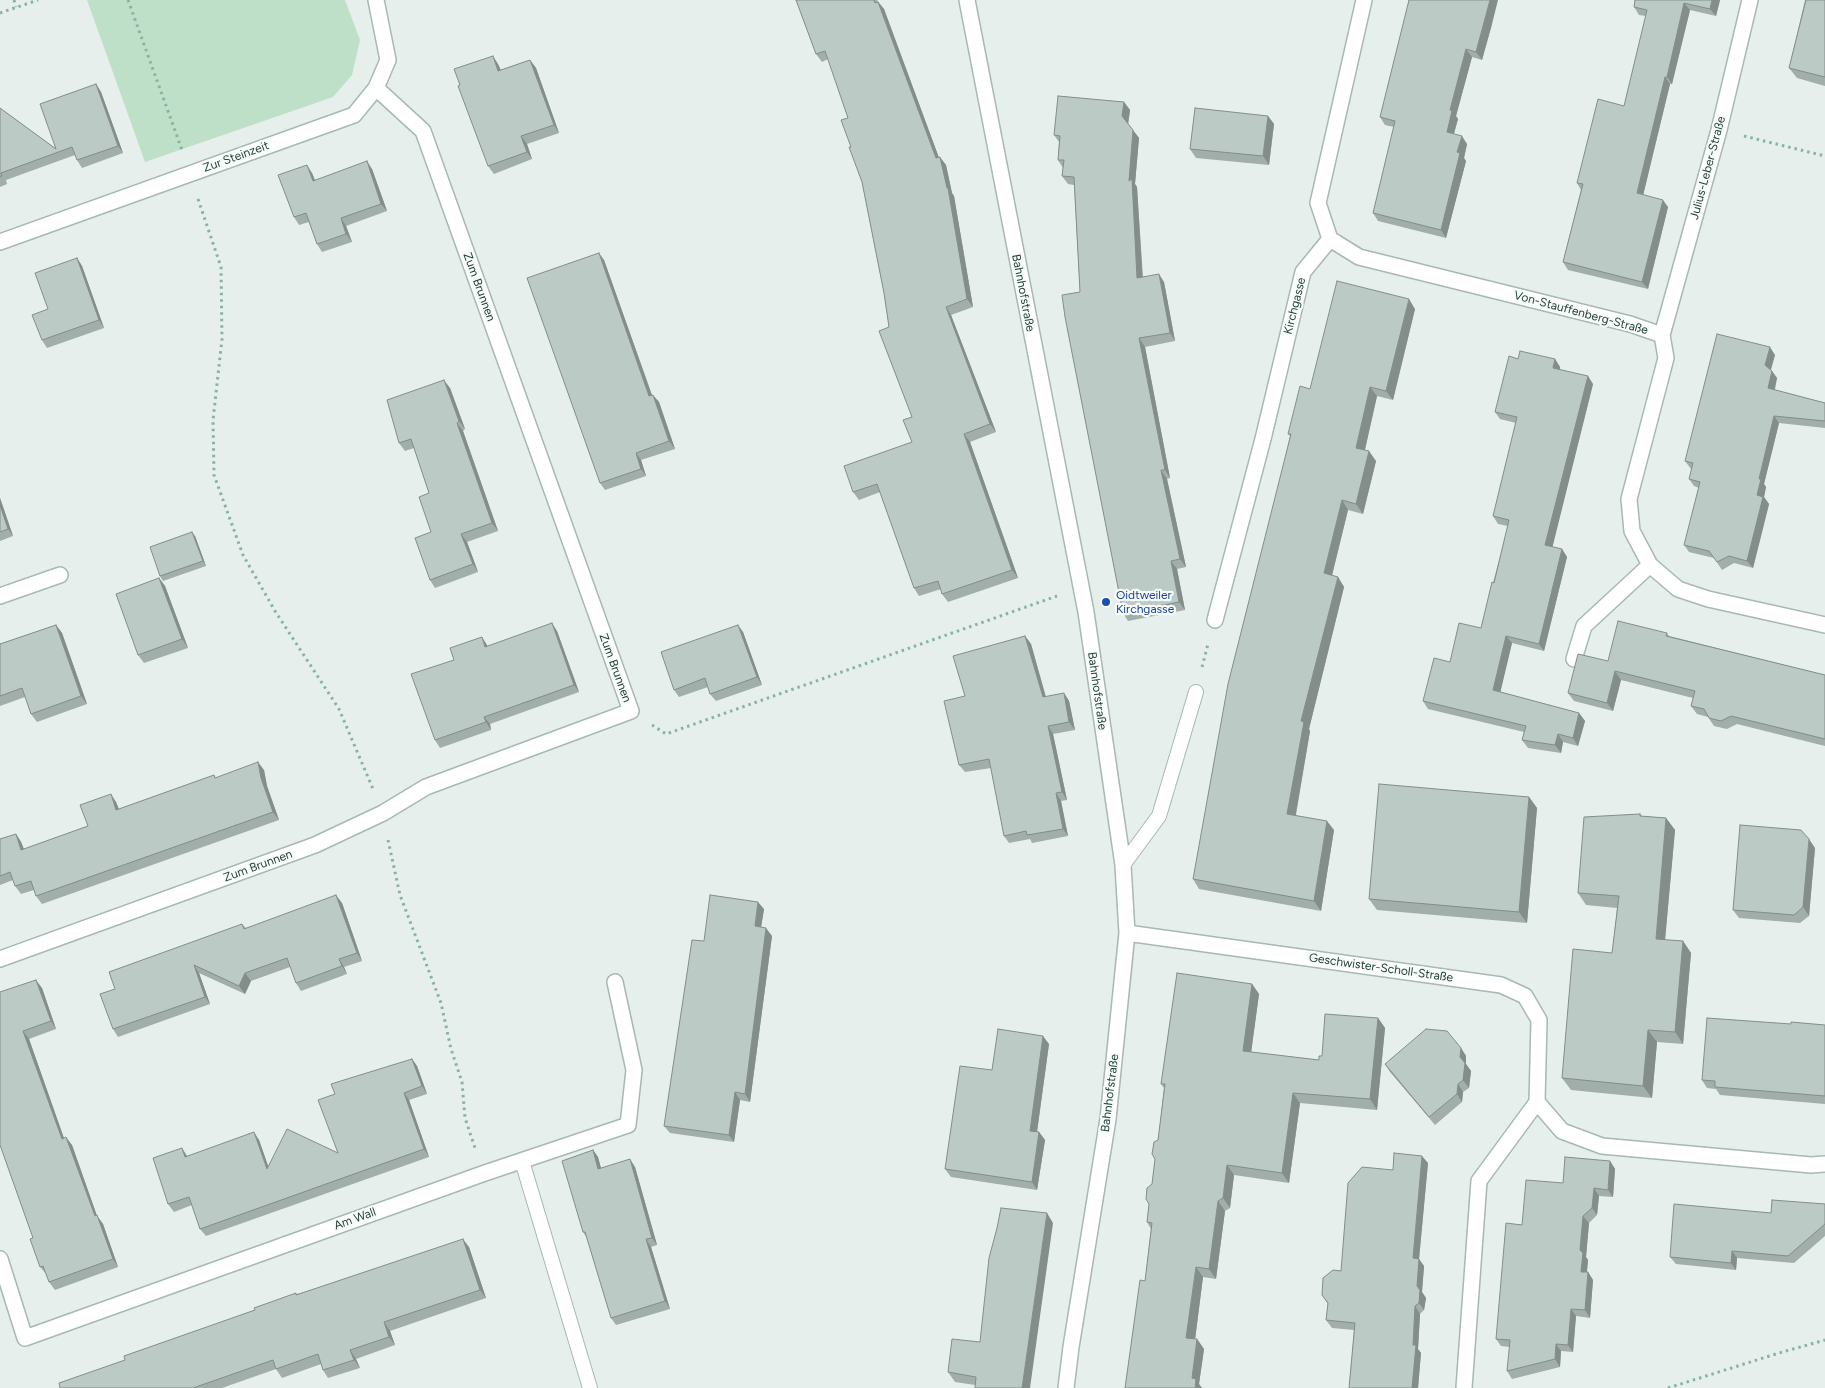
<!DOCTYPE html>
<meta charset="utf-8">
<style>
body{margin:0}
canvas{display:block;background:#e6efeb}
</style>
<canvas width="1825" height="1388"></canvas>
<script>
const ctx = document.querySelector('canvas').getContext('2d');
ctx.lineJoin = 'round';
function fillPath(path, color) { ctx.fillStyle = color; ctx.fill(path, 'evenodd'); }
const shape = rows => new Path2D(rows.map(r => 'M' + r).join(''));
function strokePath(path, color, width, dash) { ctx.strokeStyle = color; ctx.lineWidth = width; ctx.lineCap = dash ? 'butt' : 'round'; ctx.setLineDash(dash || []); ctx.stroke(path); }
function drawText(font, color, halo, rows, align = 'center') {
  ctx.font = font + ' Figtree,sans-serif'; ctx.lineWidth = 4.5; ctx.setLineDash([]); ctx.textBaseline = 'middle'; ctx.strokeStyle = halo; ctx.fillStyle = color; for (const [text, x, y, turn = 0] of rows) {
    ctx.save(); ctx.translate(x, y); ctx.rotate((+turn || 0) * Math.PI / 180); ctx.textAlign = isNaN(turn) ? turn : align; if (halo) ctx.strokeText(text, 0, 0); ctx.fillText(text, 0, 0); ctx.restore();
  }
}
fillPath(shape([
 [87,0,345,0,360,40,352,75,333,97,145,162]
]), '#bfe0c8');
const service = shape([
 [1123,865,1159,816,1196,692],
 [522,1161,590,1388]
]);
const minor = shape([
 [967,0,1086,612,1123,865,1127,933,1108,1119,1071,1347,1066,1388],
 [1330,239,1359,257,1630,324,1662,335,1666,358,1629,499,1632,531,1650,565,1678,589,1708,599,1825,625],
 [1330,239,1318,203,1364,0],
 [0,242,354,115,376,88,388,60,376,0],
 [1662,335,1719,130,1750,0],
 [0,596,60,575],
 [1215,620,1263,439,1303,272,1330,239],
 [1574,659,1584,626,1650,565],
 [1127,933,1501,985,1525,996,1539,1020,1537,1102,1479,1181,1464,1388],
 [0,959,315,845,383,813,426,787,631,711,423,131,376,88],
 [1537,1102,1562,1131,1602,1146,1811,1165,1825,1164],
 [0,1259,25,1338,485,1173,628,1125,634,1070,615,982]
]);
strokePath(service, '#a8b8b2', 16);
strokePath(minor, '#a8b8b2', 18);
strokePath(shape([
 [14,0,16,7],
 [128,0,182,150],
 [0,13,38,0],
 [1744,136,1825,156],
 [198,199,221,267,222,339,213,420,214,475,243,555,275,611,339,709,373,789],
 [1202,667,1208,644],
 [652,725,666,734,1057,596],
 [388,840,400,895,441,1003,451,1049,462,1082,465,1118,475,1148],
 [1668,1388,1779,1353,1825,1340]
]), '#86b3a5', 3, [2.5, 4]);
strokePath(service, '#fff', 14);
strokePath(minor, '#fff', 15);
fillPath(shape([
 [796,0,877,0,884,9,939,158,946,165,952,193,954,196,973,307,951,315,996,432,970,442,1018,578,948,602,942,594,941,589,919,596,914,588,880,492,859,500,853,492,912,442,912,417,889,327,884,293,862,182,851,147,848,118,828,59,822,62,816,54],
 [1635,0,1720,0,1716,16,1690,10,1672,84,1670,84,1643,195,1668,207,1648,289,1568,270,1563,262,1581,190,1577,183,1624,106,1646,16,1639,15,1634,7],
 [1805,0,1825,0,1825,86,1797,78,1789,68],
 [1492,24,1482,60,1472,57,1456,116,1458,119,1454,134,1467,144,1464,158,1466,161,1446,238,1378,221,1373,213,1394,127,1385,125,1380,117],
 [530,60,536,68,559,133,527,144,532,159,494,174,488,166,498,64,501,70],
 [96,84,101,92,123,153,82,168,77,160,75,155,6,180,7,184,0,187,0,108,56,149],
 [1124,102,1130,110,1128,124,1139,138,1135,184,1137,187,1143,277,1164,282,1175,341,1145,347,1170,478,1167,479,1186,567,1177,569,1185,610,1128,621,1123,613,1080,292,1074,185,1068,184,1062,176,1063,168,1058,160,1059,142,1054,135],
 [1268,116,1274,124,1269,165,1196,158,1190,149],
 [372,169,387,211,346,226,352,242,322,252,317,244,309,222,299,225,294,217,312,173,315,180],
 [77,258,82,266,104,328,47,348,42,340,48,309],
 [604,260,652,395,659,402,675,449,641,460,646,476,605,490,600,483],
 [1415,309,1393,400,1377,396,1365,450,1376,461,1363,514,1348,510,1332,576,1338,577,1344,587,1309,729,1310,731,1296,815,1334,830,1321,911,1199,889,1193,879,1290,436,1288,434,1310,389],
 [1775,355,1771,370,1777,378,1775,390,1825,403,1825,428,1779,423,1764,484,1766,487,1764,497,1769,504,1753,568,1734,563,1722,570,1714,558,1689,552,1684,545,1699,488,1694,486,1689,479,1692,469,1691,469,1685,461],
 [1518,359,1555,359,1560,367,1560,369,1593,384,1552,547,1562,549,1567,557,1544,651,1512,643,1500,692,1579,713,1585,721,1578,746,1563,742,1561,753,1528,748,1522,740,1524,732,1428,709,1423,701,1450,662,1481,628,1508,526,1498,524,1493,516,1516,423,1500,419,1495,412],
 [450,388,465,429,463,431,498,531,467,542,478,572,435,588,430,580,431,532,429,493,414,448,405,451,399,443],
 [0,498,13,536,0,541],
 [195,536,206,566,163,581,160,576],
 [159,578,165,586,188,648,144,663,138,655],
 [56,625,62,633,87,704,37,722,31,714,25,697,0,706,0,644],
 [557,631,579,692,490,724,491,730,440,748,435,740,454,660,487,645,487,646],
 [743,632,762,685,716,701,710,694,708,687,679,697,674,690],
 [1667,633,1669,636,1825,675,1825,746,1737,724,1727,729,1714,726,1708,717,1697,714,1691,706,1693,698,1621,680,1613,711,1574,701,1568,693,1608,661],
 [1025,636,1031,644,1046,697,1064,693,1069,701,1075,730,1053,734,1067,800,1061,801,1068,836,1032,843,1030,839,1009,843,1004,836,991,768,965,772,959,765,965,696],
 [264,770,267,786,279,820,42,904,36,896,34,890,21,894,15,886,13,880,0,885,0,839,16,834,21,842,24,849,88,826,116,802,119,809,214,775,216,778],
 [1529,797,1537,808,1527,923,1377,910,1369,899],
 [1640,814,1642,816,1666,818,1675,830,1665,940,1683,941,1691,953,1683,1044,1657,1042,1652,1098,1571,1090,1562,1078,1612,953,1617,908,1586,905,1578,893],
 [1815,848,1809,916,1800,923,1739,918,1733,910],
 [342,903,362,961,344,967,347,974,301,991,296,983,290,967,251,981,245,994,199,973,210,1004,118,1037,113,1029,242,924,246,928],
 [764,909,761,927,772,936,750,1102,740,1100,734,1142,670,1133,664,1126,704,941],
 [1252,984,1259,994,1251,1052,1319,1060,1322,1056,1378,1018,1385,1028,1377,1110,1300,1103,1289,1183,1234,1175,1230,1208,1225,1211,1216,1279,1203,1277,1195,1339,1197,1339,1204,1349,1199,1384,1202,1388,1125,1388,1145,1281,1151,1229,1147,1222,1158,1140,1164,1088,1161,1084],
 [42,988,56,1029,29,1039,64,1138,72,1145,97,1216,103,1224,118,1267,55,1290,49,1282,47,1275,40,1267,33,1238,0,992],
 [1791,1024,1825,1025,1825,1104,1720,1095,1716,1089,1707,1088,1702,1080],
 [1049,1044,1037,1132,1039,1132,1045,1140,1037,1190,951,1177,945,1169,992,1070],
 [1461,1048,1466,1056,1466,1064,1471,1071,1469,1088,1463,1092,1462,1102,1435,1125,1390,1072,1385,1064],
 [412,1059,417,1066,427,1094,409,1100,429,1157,206,1236,200,1229,192,1205,174,1212,168,1204,187,1156,259,1140,268,1166,338,1153,335,1094],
 [593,1150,598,1157,601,1168,635,1167,657,1245,651,1247,670,1309,616,1325,611,1318,587,1238,583,1232],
 [1610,1161,1615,1169,1613,1197,1599,1196,1597,1215,1589,1223,1586,1257,1588,1260,1587,1272,1588,1272,1593,1280,1590,1318,1576,1316,1573,1352,1561,1351,1560,1367,1512,1379,1507,1371,1510,1347,1501,1346,1496,1339,1522,1225,1563,1183],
 [1428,1163,1419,1259,1424,1266,1422,1292,1426,1298,1424,1310,1420,1314,1418,1349,1421,1353,1418,1388,1349,1388,1354,1330,1332,1328,1326,1320,1328,1304,1322,1295,1341,1271,1393,1170],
 [1825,1204,1825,1236,1794,1263,1737,1258,1736,1270,1676,1264,1670,1257,1771,1213],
 [1053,1223,975,1385,955,1382,948,1372,980,1342],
 [469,1247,486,1298,390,1331,395,1345,356,1359,360,1368,328,1378,323,1370,321,1364,282,1378,276,1369,222,1388,60,1388,125,1360,297,1294]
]), '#a1aea9');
fillPath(shape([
 [1490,0,1498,0,1492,24,1482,60,1476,52],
 [1712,0,1720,0,1716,16,1710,9],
 [878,2,884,9,942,166,936,158],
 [1684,3,1690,10,1672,84,1667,77],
 [1466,49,1472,57,1456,116,1458,119,1452,140,1447,132,1450,110],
 [493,56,498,64,504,79,498,71],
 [530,60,536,68,559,133,554,125],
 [1665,77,1670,84,1642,200,1637,193],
 [96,84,101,92,123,153,118,146],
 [1124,102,1130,110,1128,125,1122,116],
 [1268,116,1274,124,1269,165,1263,156],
 [1133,130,1139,138,1135,184,1137,187,1143,286,1137,278,1129,181],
 [521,136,527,144,532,159,527,152],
 [1462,136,1467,144,1464,158,1466,161,1446,238,1441,230,1457,152],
 [940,157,946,165,952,193,954,196,973,307,967,299],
 [367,161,372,169,387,211,381,204],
 [307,165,312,173,318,189,313,181],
 [1663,200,1668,207,1648,289,1642,282],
 [341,218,346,226,352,242,346,234],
 [599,253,604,260,655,404,649,396],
 [77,258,82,266,104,328,99,320],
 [1159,274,1164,282,1175,341,1170,333],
 [1409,299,1415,309,1393,400,1386,391],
 [946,307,951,315,996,432,990,424],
 [1139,338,1145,347,1170,478,1165,470],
 [1770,347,1775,355,1770,372,1765,365],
 [1555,359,1560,367,1558,375,1553,368],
 [1772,371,1777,378,1773,395,1768,388],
 [1588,376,1593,384,1551,553,1545,545],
 [444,380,450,388,465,429,459,421],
 [1370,387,1377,396,1363,458,1356,448],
 [653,395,659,402,675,449,669,441],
 [1774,416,1779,423,1764,484,1766,487,1764,497,1769,504,1753,568,1747,561,1759,479],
 [457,423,463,431,498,531,492,523],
 [964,434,970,442,1018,578,1012,570],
 [1369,451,1376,461,1363,514,1356,504],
 [636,453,641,460,646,476,641,469],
 [1161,470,1167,479,1186,567,1180,559],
 [0,498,13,536,8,529,0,505],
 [1342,500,1348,510,1330,583,1324,573],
 [192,532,195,536,206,566,203,561],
 [461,534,467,542,478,572,473,564],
 [1562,549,1567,557,1544,651,1539,644],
 [1171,561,1177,569,1185,610,1179,602],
 [1338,577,1344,587,1309,729,1310,731,1294,824,1287,814,1301,721],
 [159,578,165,586,188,648,182,639],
 [552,623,557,631,579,692,574,685],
 [56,625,62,633,87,704,81,696],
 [738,625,743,632,762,685,757,677],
 [1025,636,1031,644,1048,705,1043,697],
 [1506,636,1512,643,1499,698,1493,690],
 [482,637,487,645,490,654,485,647],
 [1615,671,1621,680,1613,711,1607,703],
 [1064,693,1069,701,1075,730,1069,722],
 [1579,713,1585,721,1578,746,1573,738],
 [484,717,490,724,491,730,486,722],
 [1048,726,1053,734,1067,800,1062,792],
 [1558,734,1563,742,1561,753,1555,745],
 [258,762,264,770,267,786,279,820,273,812,261,778],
 [1056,793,1061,801,1068,836,1063,829],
 [111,794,116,802,122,818,116,810],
 [1529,797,1537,808,1527,923,1519,912],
 [1666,818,1675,830,1664,951,1656,939],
 [1327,821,1334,830,1321,911,1314,901],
 [16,834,21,842,27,857,21,850],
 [1809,839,1815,848,1809,916,1803,907],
 [336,895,342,903,362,961,357,953],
 [758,902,764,909,760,934,755,926],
 [766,928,772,936,750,1102,745,1094],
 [1683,941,1691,953,1683,1044,1675,1032],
 [339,959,344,967,347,974,342,966],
 [194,965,199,973,210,1004,205,997],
 [245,973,251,981,245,994,239,986],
 [36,980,42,988,56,1029,51,1021],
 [1252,984,1259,994,1250,1061,1243,1051],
 [1378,1018,1385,1028,1377,1110,1370,1099],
 [1648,1030,1657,1042,1652,1098,1643,1086],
 [23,1031,29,1039,67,1147,62,1139],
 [1043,1036,1049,1044,1036,1139,1030,1131],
 [1461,1048,1466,1056,1466,1064,1471,1071,1469,1088,1463,1080,1460,1057],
 [412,1059,417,1066,427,1094,422,1086],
 [1458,1084,1463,1092,1462,1102,1457,1094],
 [735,1092,740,1100,734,1142,729,1135],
 [404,1093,409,1100,429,1157,424,1149],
 [1293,1093,1300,1103,1289,1183,1282,1173],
 [254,1132,259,1140,272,1177,267,1169],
 [1039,1132,1045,1140,1037,1190,1032,1182],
 [66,1137,72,1145,97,1216,103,1224,118,1267,113,1259,95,1216],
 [182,1148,187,1156,190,1165,185,1157],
 [593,1150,598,1157,603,1176,598,1169],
 [1422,1156,1428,1163,1419,1259,1424,1266,1422,1292,1426,1298,1424,1310,1419,1303,1413,1258],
 [630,1159,635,1167,657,1245,652,1238],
 [1610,1161,1615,1169,1613,1197,1608,1190],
 [1227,1165,1234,1175,1230,1208,1223,1198],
 [1594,1188,1599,1196,1597,1215,1592,1208],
 [1218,1201,1225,1211,1216,1279,1209,1269],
 [1047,1213,1053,1223,1030,1388,1022,1388],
 [1583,1216,1589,1223,1586,1257,1588,1260,1586,1279,1581,1272,1580,1250],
 [463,1239,469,1247,486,1298,480,1290],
 [646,1239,651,1247,670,1309,665,1301],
 [1732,1251,1737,1258,1736,1270,1731,1263],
 [1196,1267,1203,1277,1194,1348,1186,1338],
 [1588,1272,1593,1280,1590,1318,1585,1310],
 [1415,1306,1420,1314,1418,1349,1421,1353,1418,1388,1412,1388,1413,1345],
 [1571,1309,1576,1316,1573,1352,1568,1345],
 [384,1322,390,1331,395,1345,389,1337],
 [1197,1339,1204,1349,1199,1384,1202,1388,1195,1388,1192,1378],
 [1556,1344,1561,1351,1560,1367,1555,1359],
 [350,1350,356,1359,360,1368,354,1360]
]), '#838d89');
const building = shape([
 [796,0,874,0,875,3,878,2,936,158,940,157,947,188,948,188,967,299,946,307,990,424,964,434,1012,570,942,594,938,581,914,588,877,484,853,492,844,466,912,442,903,420,912,417,879,331,889,327,884,293,862,182,849,147,851,147,841,120,848,118,825,51,816,54,796,0],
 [1409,0,1490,0,1476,52,1466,49,1450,110,1452,111,1447,132,1462,136,1457,152,1460,153,1441,230,1373,213,1395,121,1380,117,1409,0],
 [1635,0,1712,0,1710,9,1684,3,1667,77,1665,77,1637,193,1663,200,1642,282,1563,262,1583,184,1577,183,1598,99,1624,106,1647,10,1634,7,1635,0],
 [1806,0,1825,0,1825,77,1789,68,1806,0],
 [493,56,498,71,530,60,554,125,521,136,527,152,488,166,458,86,460,85,454,69,493,56],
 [96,84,118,146,77,160,72,147,1,173,2,176,0,177,0,108,56,149,40,104,96,84],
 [1058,96,1124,102,1122,116,1133,130,1129,181,1132,179,1137,278,1159,274,1170,333,1139,338,1165,470,1161,470,1180,559,1171,561,1179,602,1123,613,1065,317,1062,295,1080,292,1074,177,1062,176,1064,160,1058,160,1060,136,1054,135,1058,96],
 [1195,108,1268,116,1263,156,1190,149,1195,108],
 [367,161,381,204,341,218,346,234,317,244,306,213,294,217,278,175,307,165,313,181,367,161],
 [599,253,649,396,653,395,669,441,636,453,641,469,600,483,527,278,599,253],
 [77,258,99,320,42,340,32,315,48,309,35,273,77,258],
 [1337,281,1409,299,1386,391,1370,387,1356,448,1369,451,1356,504,1342,500,1324,573,1338,577,1301,721,1304,722,1287,814,1327,821,1314,901,1193,879,1228,684,1291,434,1288,434,1300,386,1310,389,1337,281],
 [1717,334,1770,347,1765,365,1772,371,1768,388,1825,403,1825,421,1774,416,1759,479,1761,479,1757,495,1763,497,1747,561,1729,556,1717,562,1709,551,1684,545,1700,482,1689,479,1693,463,1685,461,1717,334],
 [1520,351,1555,359,1553,368,1588,376,1545,545,1562,549,1539,644,1506,636,1493,690,1579,713,1573,738,1558,734,1555,745,1522,740,1526,726,1423,701,1434,658,1450,662,1459,623,1481,628,1492,582,1494,583,1509,520,1493,516,1517,417,1495,412,1509,356,1518,359,1520,351],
 [444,380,459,421,457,423,492,523,461,534,473,564,430,580,415,538,431,532,419,497,429,493,411,439,399,443,387,400,444,380],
 [0,505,8,529,0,532,0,505],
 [192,532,203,561,160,576,150,547,192,532],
 [159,578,182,639,138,655,116,594,159,578],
 [1618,621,1667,633,1666,636,1825,675,1825,739,1731,716,1721,721,1709,718,1704,709,1691,706,1695,691,1615,671,1607,703,1568,693,1578,654,1608,661,1618,621],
 [552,623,574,685,484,717,486,722,435,740,411,674,454,660,450,648,482,637,485,647,552,623],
 [56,625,81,696,31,714,22,688,0,696,0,644,56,625],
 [738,625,757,677,710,694,705,678,674,690,661,652,738,625],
 [1025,636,1043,697,1064,693,1069,722,1048,726,1062,792,1056,793,1063,829,1027,835,1026,831,1004,836,989,759,959,765,944,701,965,696,953,656,1025,636],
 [258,762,261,778,273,812,36,896,31,881,15,886,10,872,0,876,0,839,16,834,21,850,88,826,80,805,111,794,116,810,214,775,215,778,258,762],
 [1379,784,1529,797,1519,912,1369,899,1379,784],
 [1640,814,1640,816,1666,818,1656,939,1683,941,1675,1032,1648,1030,1643,1086,1562,1078,1573,949,1612,953,1619,896,1578,893,1584,817,1640,814],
 [1740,825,1801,830,1809,839,1803,907,1794,915,1733,910,1740,825],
 [336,895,357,953,339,959,342,966,296,983,287,958,245,973,239,986,194,965,205,997,113,1029,100,994,115,989,109,972,242,924,244,929,336,895],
 [710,895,758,902,755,926,766,928,745,1094,735,1092,729,1135,664,1126,692,940,704,941,710,895],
 [1177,973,1252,984,1243,1051,1319,1060,1319,1056,1322,1056,1325,1014,1378,1018,1370,1099,1293,1093,1282,1173,1227,1165,1223,1198,1218,1201,1209,1269,1196,1267,1186,1338,1197,1339,1192,1378,1196,1379,1195,1388,1125,1388,1140,1280,1145,1281,1152,1223,1147,1222,1149,1204,1146,1199,1147,1188,1152,1184,1155,1159,1152,1154,1154,1142,1158,1140,1165,1084,1161,1084,1177,973],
 [36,980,51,1021,23,1031,62,1139,66,1137,95,1216,97,1215,113,1259,49,1282,43,1266,40,1267,30,1239,33,1238,0,1145,0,992,36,980],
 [1707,1018,1791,1024,1791,1022,1825,1025,1825,1096,1715,1087,1715,1081,1702,1080,1707,1018],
 [998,1029,1043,1036,1030,1131,1039,1132,1032,1182,945,1169,960,1066,992,1070,998,1029],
 [1426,1029,1447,1031,1461,1048,1460,1057,1465,1063,1463,1080,1458,1084,1457,1094,1429,1117,1385,1064,1426,1029],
 [412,1059,422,1086,404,1093,424,1149,200,1229,189,1197,168,1204,153,1158,182,1148,185,1157,254,1132,267,1169,287,1129,338,1153,318,1100,335,1094,331,1084,412,1059],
 [593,1150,598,1169,630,1159,652,1238,646,1239,665,1301,611,1318,585,1232,583,1232,562,1161,593,1150],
 [1394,1153,1422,1156,1413,1258,1419,1259,1417,1286,1420,1290,1419,1303,1415,1306,1413,1345,1416,1345,1412,1388,1349,1388,1355,1323,1326,1320,1328,1303,1322,1295,1323,1278,1333,1270,1341,1271,1348,1183,1362,1167,1393,1170,1394,1153],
 [1565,1157,1610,1161,1608,1190,1594,1188,1592,1208,1583,1216,1580,1250,1583,1253,1581,1272,1588,1272,1585,1310,1571,1309,1568,1345,1556,1344,1555,1359,1507,1371,1510,1340,1496,1339,1506,1223,1522,1225,1526,1180,1563,1183,1565,1157],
 [1772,1200,1825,1204,1825,1224,1788,1256,1732,1251,1731,1263,1670,1257,1674,1204,1771,1213,1772,1200],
 [1001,1208,1047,1213,1022,1388,975,1388,976,1377,948,1372,952,1339,980,1342,989,1258,997,1228,1001,1208],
 [463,1239,480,1290,384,1322,389,1337,350,1350,354,1360,323,1370,318,1354,276,1369,273,1360,193,1388,60,1388,59,1383,125,1360,124,1356,255,1310,254,1308,296,1293,296,1295,463,1239]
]);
fillPath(building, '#bbcac4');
strokePath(building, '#838d89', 1);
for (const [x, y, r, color] of [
 [1106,602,5,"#1a4fb4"]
]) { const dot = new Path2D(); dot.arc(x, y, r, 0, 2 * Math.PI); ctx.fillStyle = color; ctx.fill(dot); strokePath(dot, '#f7fbf9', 2); }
drawText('12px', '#24423a', '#f7fbf9', [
 ["Zur Steinzeit",236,157,-20],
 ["Julius-Leber-Straße",1708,168,-75],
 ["Zum Brunnen",479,287,70],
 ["Bahnhofstraße",1023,293,79],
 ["Kirchgasse",1295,306,-76],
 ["Von-Stauffenberg-Straße",1581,313,15],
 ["Zum Brunnen",615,668,70],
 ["Bahnhofstraße",1097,691,82],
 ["Zum Brunnen",258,866,-20],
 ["Geschwister-Scholl-Straße",1381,968,8],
 ["Bahnhofstraße",1110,1093,-83],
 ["Am Wall",355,1219,-20]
]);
drawText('12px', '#164399', '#f7fbf9', [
 ["Oidtweiler",1116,595],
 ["Kirchgasse",1116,609]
], 'left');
</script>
